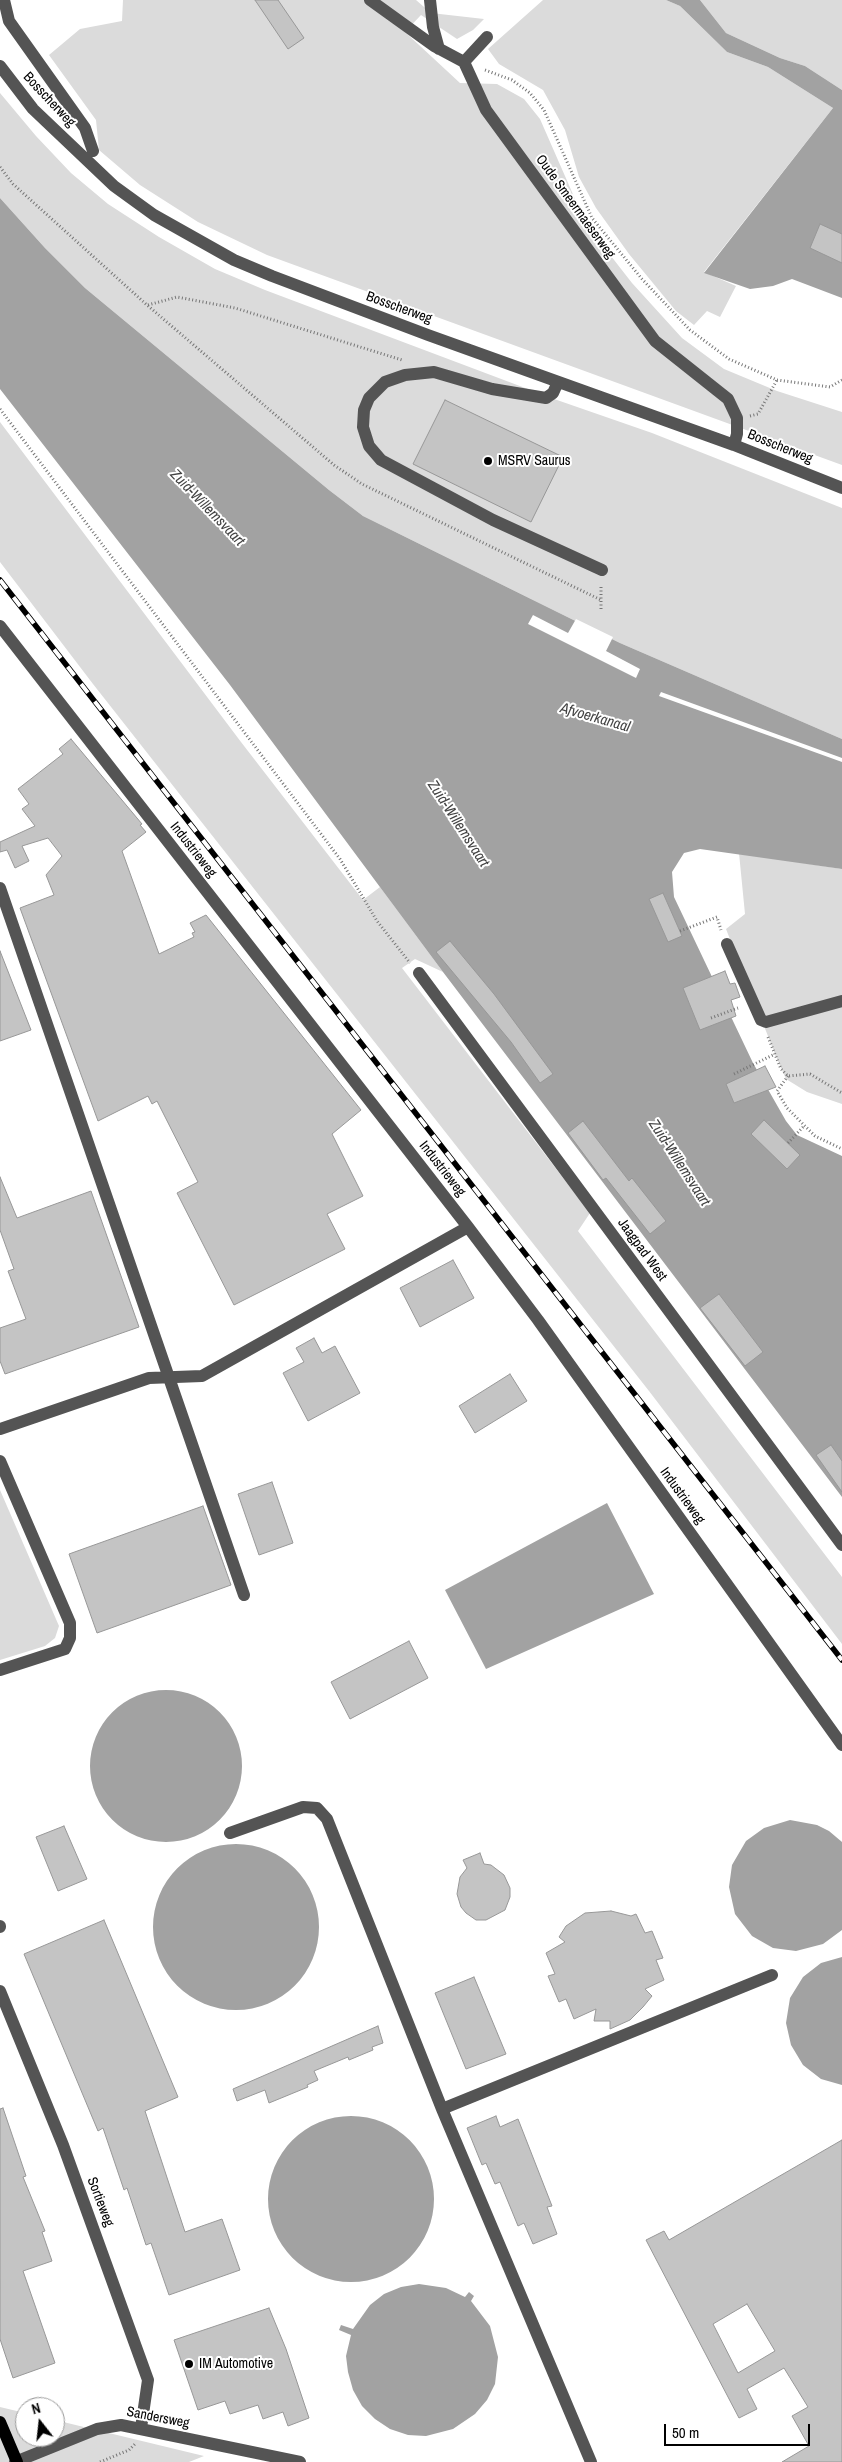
<!DOCTYPE html>
<style>
body{margin:0}
#map{position:relative;width:842px;height:2462px;overflow:hidden;background:#fff;font-family:"Archivo Narrow",sans-serif}
canvas{display:block}
.north{position:absolute;left:15px;top:2397px;width:50px;height:50px;box-sizing:border-box;background:#fff;border:1px solid #999;border-radius:50%;rotate:344deg;font-size:14px;font-weight:700;line-height:20px;text-align:center;color:#000}
.north::after{content:'';display:block;margin:auto;width:18px;height:22px;background:#000;clip-path:polygon(50% 0,100% 100%,50% 72%,0 100%)}
.scale{position:absolute;left:664px;top:2424px;width:146px;height:22px;box-sizing:border-box;border:2px solid #000;border-top:0;padding-left:6px;font-size:15px;line-height:18px;white-space:nowrap;color:#000;-webkit-text-stroke:4px #fff;paint-order:stroke}
</style>
<div id="map">
<canvas width="842" height="2462"></canvas>
<div class="north">N</div>
<div class="scale">50 m</div>
</div>
<script>
const ctx = document.querySelector('canvas').getContext('2d');
ctx.lineJoin = 'round';
function fillPath(path, color) { ctx.fillStyle = color; ctx.fill(path, 'evenodd'); }
const shape = rows => new Path2D(rows.map(r => 'M' + r).join(''));
function strokePath(path, color, width, dash) { ctx.strokeStyle = color; ctx.lineWidth = width; ctx.lineCap = dash ? 'butt' : 'round'; ctx.setLineDash(dash || []); ctx.stroke(path); }
function drawText(font, color, halo, rows, align = 'center') {
  ctx.font = font + ' "Archivo Narrow",sans-serif'; ctx.lineWidth = 4; ctx.setLineDash([]); ctx.textBaseline = 'middle'; ctx.strokeStyle = halo; ctx.fillStyle = color; for (const [text, x, y, turn = 0] of rows) {
    ctx.save(); ctx.translate(x, y); ctx.rotate((+turn || 0) * Math.PI / 180); ctx.textAlign = isNaN(turn) ? turn : align; if (halo) ctx.strokeText(text, 0, 0); ctx.fillText(text, 0, 0); ctx.restore();
  }
}
fillPath(shape([
 [123,0,416,0,431,13,484,19,473,30,457,39,421,15,405,32,460,83,497,84,524,99,540,119,586,224,632,283,682,338,724,369,777,391,842,412,842,465,267,255,198,222,140,185,99,150,96,120,49,55,80,29,122,21],
 [543,0,666,0,680,6,727,52,768,67,833,108,704,272,736,286,720,317,707,311,694,325,676,311,629,254,596,208,579,177,565,130,543,90,499,64,488,49],
 [700,0,842,0,842,90,805,66,780,58,726,33],
 [0,93,36,136,71,173,108,204,159,237,215,269,265,290,557,400,652,433,842,508,842,739,620,643,363,516,329,490,85,288,45,248,0,198],
 [0,422,241,742,363,900,380,887,443,972,415,959,402,968,590,1213,578,1231,842,1577,842,1644,649,1391,93,684,0,562],
 [739,853,842,869,842,1104,807,1092,786,1079,775,1054,726,929,745,914],
 [0,1490,59,1626,55,1638,45,1646,0,1660],
 [0,2407,25,2413,25,2437,55,2437,55,2420,204,2456,189,2462,0,2462]
]), '#dbdbdb');
fillPath(shape([
 [666,0,700,0,726,33,780,58,805,66,842,90,842,298,792,279,773,286,750,289,704,273,833,108,768,67,727,52,680,6],
 [0,198,45,248,85,288,329,490,363,516,620,643,842,739,842,869,700,849,684,853,672,872,674,897,753,1063,786,1121,797,1135,842,1156,842,1497,443,972,230,685,0,389],
 [607,1503,654,1594,486,1669,445,1590],
 '90 1766a76 76 0 1 1 152 0a76 76 0 1 1-152 0Z',
 [790,1820,817,1825,829,1831,842,1842,842,1930,823,1944,796,1951,773,1948,752,1936,735,1914,729,1887,732,1865,746,1841,764,1828],
 '153 1927a83 83 0 1 1 166 0a83 83 0 1 1-166 0Z',
 [842,1957,842,2085,821,2079,803,2065,791,2045,786,2023,790,1998,803,1977,821,1963],
 '268 2199a83 83 0 1 1 166 0a83 83 0 1 1-166 0Z',
 [419,2284,446,2288,465,2297,469,2292,474,2296,471,2301,490,2326,498,2357,495,2384,487,2400,475,2414,453,2429,426,2436,408,2435,390,2429,375,2419,362,2406,353,2390,348,2372,346,2356,351,2335,339,2330,341,2325,353,2329,370,2305,384,2294,401,2287]
]), '#a2a2a2');
fillPath(shape([
 [533,615,568,633,576,619,613,637,606,651,640,669,636,678,528,624],
 [661,692,842,758,842,762,659,696]
]), '#fff');
const building = shape([
 [255,0,278,0,304,38,288,49,255,0],
 [820,224,842,234,842,263,810,248,820,224],
 [445,400,563,457,531,522,413,464,445,400],
 [71,739,142,824,140,825,146,832,122,851,159,954,194,937,192,933,195,932,190,923,206,915,361,1110,332,1134,363,1196,327,1214,345,1249,234,1305,177,1193,198,1182,157,1101,152,1104,148,1096,98,1121,20,908,54,895,46,875,62,856,48,838,22,846,29,861,15,868,7,850,0,852,0,842,35,826,22,809,29,804,18,789,63,754,59,749,71,739],
 [663,893,682,936,668,942,649,899,663,893],
 [450,941,494,994,553,1074,540,1083,511,1042,436,952,450,941],
 [0,951,31,1030,0,1041,0,951],
 [725,971,730,984,735,983,740,997,731,1000,736,1016,700,1030,683,988,725,971],
 [765,1066,776,1087,734,1103,726,1084,765,1066],
 [764,1120,800,1155,787,1169,751,1134,764,1120],
 [583,1121,629,1181,632,1178,666,1221,650,1234,606,1178,603,1180,568,1133,583,1121],
 [0,1177,17,1218,91,1191,139,1327,5,1374,0,1361,0,1328,26,1319,8,1271,14,1269,0,1230,0,1177],
 [453,1260,474,1298,420,1327,400,1288,453,1260],
 [719,1294,763,1352,745,1366,700,1308,719,1294],
 [314,1338,322,1353,335,1346,360,1393,308,1421,283,1373,304,1362,296,1348,314,1338],
 [510,1374,527,1401,475,1433,459,1406,510,1374],
 [831,1445,842,1461,842,1492,816,1455,831,1445],
 [272,1482,293,1543,259,1555,238,1494,272,1482],
 [203,1506,231,1585,97,1633,69,1554,203,1506],
 [409,1641,428,1678,350,1719,331,1682,409,1641],
 [64,1826,87,1879,58,1891,36,1837,64,1826],
 [480,1853,484,1864,491,1865,504,1875,510,1888,510,1897,505,1910,486,1920,476,1920,466,1913,461,1907,457,1894,460,1877,467,1868,463,1860,480,1853],
 [611,1911,631,1916,636,1914,645,1933,652,1931,663,1958,656,1960,664,1980,645,1989,652,1996,643,2007,630,2020,610,2029,610,2021,594,2021,596,2009,574,2019,566,1999,559,2002,548,1976,555,1974,546,1953,565,1942,559,1937,566,1926,585,1913,611,1911],
 [104,1920,178,2097,145,2111,185,2232,222,2219,240,2270,169,2295,151,2243,146,2245,127,2188,124,2190,103,2128,98,2131,24,1954,104,1920],
 [474,1977,506,2054,466,2069,435,1993,474,1977],
 [378,2026,383,2043,372,2047,373,2050,349,2060,348,2057,314,2071,318,2080,307,2085,308,2087,269,2103,265,2090,237,2101,233,2089,378,2026],
 [3,2108,26,2176,23,2177,45,2231,42,2232,52,2261,23,2271,55,2363,13,2378,0,2339,0,2109,3,2108],
 [496,2116,500,2127,518,2119,552,2206,547,2207,557,2234,533,2244,524,2223,518,2226,500,2182,495,2184,486,2163,482,2165,467,2128,496,2116],
 [842,2140,842,2462,782,2462,809,2446,792,2416,808,2407,784,2368,747,2389,757,2409,739,2418,646,2240,664,2231,669,2240,842,2140],
 [747,2304,775,2351,738,2373,713,2324,747,2304],
 [269,2308,286,2349,309,2418,288,2426,283,2412,263,2419,258,2405,230,2414,225,2401,198,2410,174,2340,269,2308]
]);
fillPath(building, '#c4c4c4');
strokePath(building, '#989898', 1);
const major = shape([
 [0,2422,17,2462]
]);
strokePath(major, '#dbdbdb', 14);
strokePath(shape([
 [485,70,512,80,530,93,544,110,592,218,642,279,690,330,729,359,777,380,830,387,842,380],
 [0,167,13,184,147,305,334,465,362,484,601,600,601,586],
 [148,305,177,297,235,308,402,360],
 [0,409,340,859,377,921,410,963],
 [750,416,758,414,777,380],
 [601,609,601,600],
 [680,931,717,917,721,930],
 [711,1018,738,1008],
 [768,1037,781,1069,788,1076,810,1074,842,1093],
 [734,1074,775,1054],
 [788,1076,777,1091,787,1108,815,1136,842,1149],
 [788,1143,804,1126],
 [100,2462,129,2450,135,2444]
]), '#767676', 3, [1, 2.5]);
strokePath(shape([
 [4,0,9,21,85,128,93,151],
 [370,0,434,46,464,62,486,110,655,341,728,399,737,418,737,434,734,445],
 [430,0,433,27,439,49],
 [464,62,487,37],
 [0,66,33,109,114,186,154,215,234,260,272,276,428,335,734,445,842,488],
 [558,382,553,393,546,398,492,389,434,372,405,375,385,382,369,398,364,410,363,427,369,446,381,460,493,520,602,570],
 [0,626,468,1227,538,1320,842,1745],
 [0,888,244,1595],
 [727,944,761,1020,766,1022,842,1001],
 [419,973,842,1545],
 [0,1429,149,1378,202,1376,468,1227],
 [0,1461,70,1623,70,1638,65,1649,0,1670],
 [230,1833,303,1807,317,1808,327,1819,442,2109,591,2462],
 [0,1926,0,1927],
 [0,1991,63,2145,148,2380,141,2428],
 [442,2109,772,1975],
 [15,2462,97,2429,121,2425,300,2462]
]), '#545454', 12);
strokePath(major, '#000', 12);
const rail = shape([
 [0,580,842,1660]
]);
strokePath(rail, '#000', 5.5);
strokePath(rail, '#fff', 4, [11]);
for (const [x, y, r, color] of [
 [488,461,5,"#000"],
 [189,2364,5,"#000"]
]) { const dot = new Path2D(); dot.arc(x, y, r, 0, 2 * Math.PI); ctx.fillStyle = color; ctx.fill(dot); strokePath(dot, '#fff', 2); }
drawText('14px', '#000', '#fff', [
 ["Bosscherweg",49,100,47],
 ["Oude Smeermaeserweg",575,207,54],
 ["Bosscherweg",399,308,20],
 ["Bosscherweg",780,447,22],
 ["Industrieweg",193,850,52],
 ["Industrieweg",442,1169,52],
 ["Jaagpad West",642,1250,54],
 ["Industrieweg",682,1496,54],
 ["Sortieweg",100,2202,69],
 ["Sandersweg",158,2418,11]
]);
drawText('14px', '#000', '#fff', [
 ["MSRV Saurus",498,461],
 ["IM Automotive",199,2364]
], 'left');
drawText('italic 15px', '#434343', '#fff', [
 ["Zuid-Willemsvaart",207,508,46],
 ["Afvoerkanaal",595,718,16],
 ["Zuid-Willemsvaart",458,824,57],
 ["Zuid-Willemsvaart",679,1163,57]
]);
</script>
